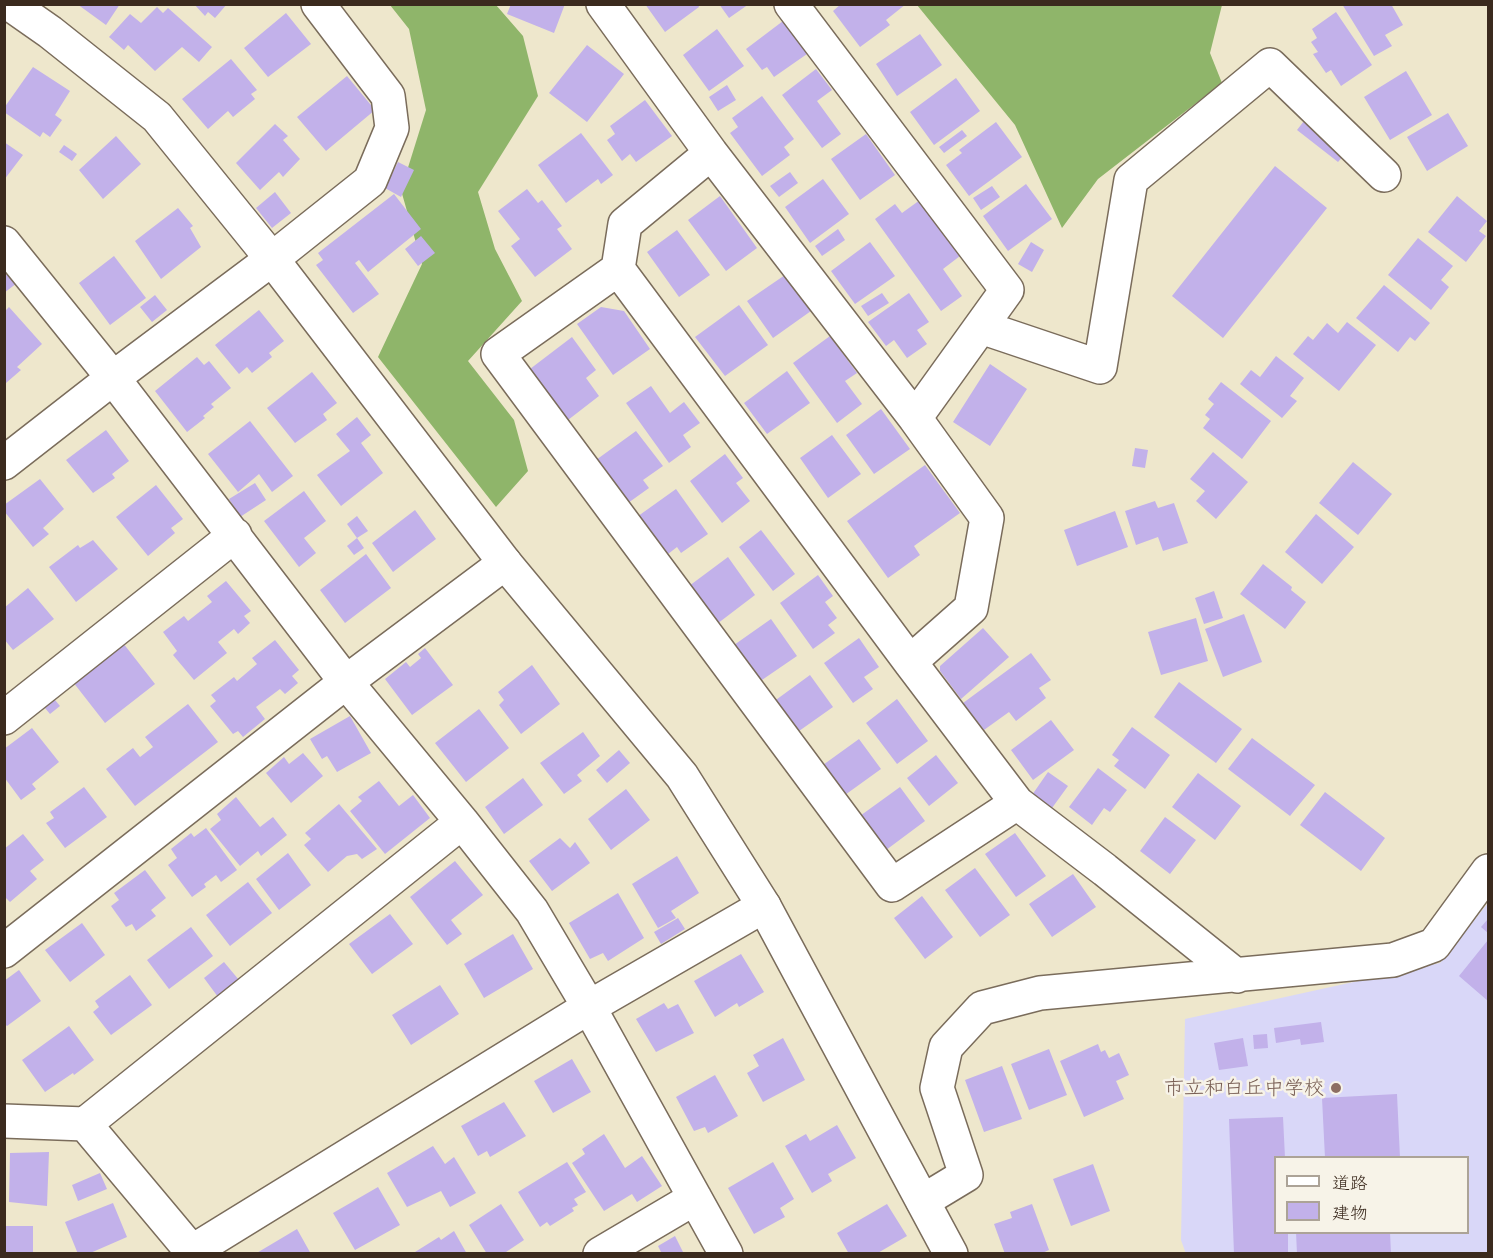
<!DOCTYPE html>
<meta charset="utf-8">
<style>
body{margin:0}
#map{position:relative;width:1493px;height:1258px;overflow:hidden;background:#eee7cc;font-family:Mali,"Klee One",sans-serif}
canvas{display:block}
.frame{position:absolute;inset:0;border:6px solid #3b2a1e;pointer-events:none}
.legend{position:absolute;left:1274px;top:1156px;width:195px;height:78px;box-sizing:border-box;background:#f7f3e8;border:2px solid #aca397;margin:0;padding:8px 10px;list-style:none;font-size:18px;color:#3b2a1e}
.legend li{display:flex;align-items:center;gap:12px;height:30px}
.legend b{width:30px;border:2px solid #aca397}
</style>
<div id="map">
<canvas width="1493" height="1258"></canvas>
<div class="frame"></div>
<ul class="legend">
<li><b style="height:8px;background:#fff"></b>道路</li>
<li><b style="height:16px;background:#c2b1ea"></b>建物</li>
</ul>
</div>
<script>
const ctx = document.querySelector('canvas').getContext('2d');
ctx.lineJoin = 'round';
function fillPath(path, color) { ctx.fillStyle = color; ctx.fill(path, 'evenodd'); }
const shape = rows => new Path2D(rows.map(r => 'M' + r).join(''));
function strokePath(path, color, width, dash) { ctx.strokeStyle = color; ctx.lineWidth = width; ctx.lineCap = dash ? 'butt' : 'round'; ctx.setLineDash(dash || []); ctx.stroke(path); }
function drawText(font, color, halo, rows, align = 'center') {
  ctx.font = font + ' Mali,"Klee One",sans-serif'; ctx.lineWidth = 5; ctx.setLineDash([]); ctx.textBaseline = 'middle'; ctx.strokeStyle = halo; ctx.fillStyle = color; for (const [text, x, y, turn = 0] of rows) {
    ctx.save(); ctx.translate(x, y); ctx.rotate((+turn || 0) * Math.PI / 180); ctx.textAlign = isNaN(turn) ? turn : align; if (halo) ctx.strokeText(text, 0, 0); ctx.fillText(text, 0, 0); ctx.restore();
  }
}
fillPath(shape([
 [1488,903,1488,1253,1186,1254,1181,1240,1185,1019,1440,963],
 [1276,1158,1468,1158,1468,1232,1276,1232]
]), '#d9d7f8');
fillPath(shape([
 [390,5,496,5,523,36,538,96,478,192,495,249,522,301,468,361,514,420,528,471,496,507,378,357,422,264,401,190,426,110,409,29],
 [917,5,1222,5,1210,53,1222,83,1098,179,1062,228,1015,125]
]), '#8fb56a');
fillPath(shape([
 [77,4,120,4,106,25],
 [194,4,227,4,215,18,208,12,205,16],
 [511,4,565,4,554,33,507,14],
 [645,4,698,4,699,7,665,32],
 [719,4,749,4,729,18],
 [841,4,906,4,886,20,890,25,860,47,833,11],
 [1342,4,1391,4,1403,25,1385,35,1392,46,1374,56],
 [157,7,163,13,168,8,212,47,199,62,182,47,155,71,128,45,124,50,109,37,130,14,141,23],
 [1336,12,1372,65,1341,86,1331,70,1326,73,1313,54,1318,52,1311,42,1317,38,1312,29],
 [286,13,311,44,268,77,244,48],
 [783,21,807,54,774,77,767,67,762,70,746,49],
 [717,29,744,66,709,91,683,55],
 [920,34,942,65,897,96,876,64],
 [587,45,624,74,587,122,549,93],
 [231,59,257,90,251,94,255,99,233,117,228,111,208,129,182,99],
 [33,67,70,91,55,115,62,120,50,137,43,132,40,137,4,112,4,108],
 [816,69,832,90,817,101,841,134,822,148,782,95],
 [1406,71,1432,115,1390,140,1364,97],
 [347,76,375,110,326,151,297,117],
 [956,78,980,111,934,145,910,112],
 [727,85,736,100,718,111,709,97],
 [762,96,794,139,784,147,790,155,762,176,730,133,738,127,732,118],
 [645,100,672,136,636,162,630,154,622,161,607,140,615,134,610,126],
 [1448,113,1468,146,1427,171,1407,137],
 [1304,121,1345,154,1338,162,1297,130],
 [996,122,1022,157,969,196,946,165,962,153,959,150],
 [275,124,288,136,283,140,300,159,283,177,279,172,260,190,236,163],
 [962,130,967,136,944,153,939,147],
 [581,133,613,175,601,184,598,179,566,203,538,165],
 [866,134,895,175,860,200,831,159],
 [116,136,141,164,103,199,79,170],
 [4,142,23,155,4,180],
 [64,145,77,154,72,161,59,152],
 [398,162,414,170,401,197,385,188],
 [1275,166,1327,208,1223,338,1172,296],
 [790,172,798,183,779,197,770,186],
 [823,179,849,214,810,243,785,207],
 [1026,184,1052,219,1008,251,983,216],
 [992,186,1000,197,981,210,973,198],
 [527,189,538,203,542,200,562,226,557,229,572,249,535,277,511,246,520,239,498,211],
 [275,192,291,213,272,228,256,208],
 [394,194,421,229,368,272,359,260,355,263,379,294,353,313,316,265,323,260,318,253],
 [720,196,757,248,726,271,688,220],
 [1457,196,1487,221,1479,231,1486,236,1466,262,1428,232],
 [920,200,960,256,943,269,962,296,941,311,875,219,895,204,902,213],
 [178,208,193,226,190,228,201,247,161,279,135,241],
 [838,229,845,240,822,256,815,246],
 [677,230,710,275,679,297,647,252],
 [421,236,435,253,418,266,405,249],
 [1418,238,1453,266,1441,280,1449,287,1431,310,1388,275],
 [870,242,895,276,855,304,831,271],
 [1031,242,1044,250,1032,272,1018,264],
 [114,256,146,298,110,325,79,283],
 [9,273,17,283,4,293,4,277],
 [785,275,811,311,773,338,747,301],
 [1384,285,1430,323,1415,341,1410,337,1398,352,1356,318],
 [882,293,889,303,868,316,861,306],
 [909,293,929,322,917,330,927,344,907,358,894,340,886,346,868,322],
 [155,295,167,310,152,322,140,307],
 [739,305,768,345,725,376,695,337],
 [9,307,42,344,17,367,21,370,6,383,4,312],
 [601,307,624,311,650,349,613,375,577,324],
 [259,310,284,341,269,353,272,357,252,373,247,367,239,374,215,345],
 [1347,322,1376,345,1339,391,1293,354,1308,336,1313,340,1327,323,1338,333],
 [830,336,857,373,845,381,862,404,837,423,793,363],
 [572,337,596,370,586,378,599,396,568,420,530,369],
 [1276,356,1304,378,1290,396,1297,401,1282,418,1240,384,1251,370,1260,377],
 [197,357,204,365,209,361,231,388,211,404,214,407,203,416,205,418,187,432,155,391],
 [990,364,1027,389,990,446,953,422],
 [787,371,810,403,767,434,744,403],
 [312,372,337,403,323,414,327,420,295,443,267,408],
 [1221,382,1271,421,1242,459,1203,428,1210,419,1205,415,1214,404,1208,399],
 [651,386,670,413,684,402,700,423,683,435,691,447,669,463,626,403],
 [881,409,910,449,874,474,846,435],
 [357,417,371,435,361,443,383,473,341,506,317,475,350,451,336,434],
 [250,421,293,476,272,492,259,474,238,492,208,454],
 [106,430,129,461,112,474,115,478,93,493,66,460],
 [636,431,663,466,643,480,649,488,628,503,596,460],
 [832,435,861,474,828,498,800,458],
 [1135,448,1148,450,1145,468,1132,466],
 [1213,452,1248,482,1216,519,1196,501,1205,491,1190,479],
 [725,454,743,478,736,483,750,501,722,523,690,481],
 [1353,462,1392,494,1358,535,1319,503],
 [925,465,960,513,914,546,920,555,888,578,847,521],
 [40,479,64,509,43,528,49,534,33,547,4,511,4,505],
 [255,483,266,500,240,517,229,499],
 [156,485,183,519,171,528,175,533,148,556,116,517],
 [676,489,708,534,681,553,677,547,663,558,634,519],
 [304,491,326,521,304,538,316,553,299,567,264,521],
 [1155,501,1158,508,1174,503,1188,543,1163,551,1158,537,1136,545,1125,511],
 [415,510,436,539,393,572,372,543],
 [1115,511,1128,547,1077,566,1064,530],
 [1316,514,1354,547,1322,584,1285,552],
 [357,516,368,531,357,538,347,524],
 [761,530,795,574,773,591,739,547],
 [357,538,364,548,354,555,347,546],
 [93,540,118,569,76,602,49,567,78,545,80,548],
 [366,554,391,588,345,623,320,590],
 [728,557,755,595,713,627,685,589],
 [1263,564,1292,587,1291,590,1306,602,1285,629,1240,594],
 [818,575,833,596,825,602,837,618,828,625,835,633,813,649,780,603],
 [226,581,251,611,244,616,250,623,238,634,234,629,218,642,227,653,194,680,173,655,177,651,163,632,184,616,188,621,212,602,207,596],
 [28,588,54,619,13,650,4,639,4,608],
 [1214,591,1223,618,1204,624,1195,598],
 [1244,614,1262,662,1223,677,1205,629],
 [1196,618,1208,661,1161,675,1148,632],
 [771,619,797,656,759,682,734,645],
 [983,628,1009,657,961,699,940,671,940,666],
 [859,638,879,667,864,677,873,689,853,703,824,663],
 [275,640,299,670,292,676,298,683,285,694,280,689,256,707,265,719,243,737,238,731,233,734,210,706,216,701,211,695,234,677,237,681,257,664,252,658],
 [123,643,155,684,105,723,73,682],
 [425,648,453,685,412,715,385,679,406,662,410,667,421,658,418,654],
 [1031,653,1051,680,1039,688,1046,698,1016,721,1009,712,984,730,963,703],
 [532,665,560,704,521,734,499,705,504,700,498,692],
 [810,675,833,707,792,736,769,705],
 [1179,682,1242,729,1216,763,1154,717],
 [50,694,60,706,50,714,40,702],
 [897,699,928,741,897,764,866,723],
 [188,704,218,742,135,806,106,769,133,748,140,757,153,747,145,737],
 [479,709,509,748,466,782,435,743],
 [350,716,371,753,337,772,327,756,322,759,310,739],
 [1051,720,1074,750,1033,780,1011,750],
 [1132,727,1170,755,1145,789,1114,766,1119,760,1112,755],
 [32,728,59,762,32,784,36,789,21,800,4,777,4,749],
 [583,732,600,756,577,775,582,781,564,794,540,763],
 [1252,738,1315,785,1290,816,1228,769],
 [859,739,881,769,838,800,816,770],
 [619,750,630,763,607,783,596,770],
 [303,753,323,776,291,803,266,773,284,757,289,764],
 [936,755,958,783,929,806,907,778],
 [1098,768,1127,790,1110,812,1104,808,1092,825,1069,807],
 [1048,772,1068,786,1052,808,1032,795],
 [1198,773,1241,806,1215,840,1172,807],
 [523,778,543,805,504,834,485,807],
 [379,781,399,806,413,795,430,818,385,854,350,811,362,801,358,797],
 [84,787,107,817,65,848,46,823,54,818,50,812],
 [900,787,925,821,878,856,853,821],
 [626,789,650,820,611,850,588,819],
 [1325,792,1385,838,1361,871,1300,825],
 [236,797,260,827,273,817,287,835,261,856,258,851,240,866,210,829,221,820,217,814],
 [339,804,377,849,362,859,357,854,347,856,328,872,304,845,311,839,305,833],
 [1165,817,1196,840,1170,874,1140,851],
 [206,828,237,870,221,882,216,875,204,884,206,887,192,897,168,865,177,858,171,849,191,833,194,837],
 [1015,833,1046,876,1016,897,985,854],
 [23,834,44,860,30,871,37,879,10,902,4,896,4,849],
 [560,838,570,848,575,842,590,863,552,891,529,861],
 [288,853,311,885,279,910,256,879],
 [677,856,699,893,671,911,676,918,658,928,632,884],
 [455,861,483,895,451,920,462,934,447,945,410,897],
 [975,868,1010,915,980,937,945,890],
 [145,870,166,898,151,910,156,916,136,931,132,924,126,927,111,906,119,900,114,893],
 [1073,874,1096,907,1052,937,1029,904],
 [248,882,272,913,230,946,206,915],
 [618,893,644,938,608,961,603,953,590,959,569,923],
 [922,896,953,937,925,959,894,918],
 [390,914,413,944,372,974,349,944],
 [678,918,685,929,661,944,654,932],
 [1488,919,1488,933,1481,927],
 [82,923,105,955,70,982,45,950],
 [191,927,213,956,169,989,147,960],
 [513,934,533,969,484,998,464,964],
 [1488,940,1488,1001,1459,976],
 [741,954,764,992,739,1007,737,1003,715,1017,694,981],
 [224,962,239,980,218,997,204,978],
 [19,970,41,1001,7,1026,4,1023,4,981],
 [130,975,152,1005,111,1035,93,1012,99,1007,95,1001],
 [440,985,459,1014,411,1045,392,1015],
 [664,1003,668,1009,678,1004,694,1033,656,1052,636,1019],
 [1321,1022,1324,1042,1301,1045,1300,1039,1276,1043,1274,1028],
 [69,1026,94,1060,74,1075,73,1073,45,1092,22,1060],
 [1267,1034,1268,1048,1254,1049,1253,1035],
 [783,1038,805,1080,763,1102,747,1073,759,1066,753,1055],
 [1243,1038,1248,1066,1219,1070,1214,1043],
 [1098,1044,1101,1052,1105,1050,1109,1058,1119,1053,1129,1075,1116,1081,1124,1099,1084,1117,1060,1061],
 [1049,1049,1067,1095,1029,1110,1011,1064],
 [572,1059,591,1092,553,1113,534,1081],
 [1002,1066,1022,1119,984,1132,965,1080],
 [715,1075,738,1116,708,1133,705,1127,694,1131,676,1097],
 [1397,1094,1400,1158,1325,1158,1322,1098],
 [504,1102,526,1136,490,1157,487,1151,478,1156,461,1126],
 [1283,1117,1285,1158,1276,1158,1276,1232,1288,1232,1288,1254,1234,1254,1229,1119],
 [837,1125,856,1158,828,1174,832,1181,812,1193,785,1146,806,1134,810,1141],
 [604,1134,625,1168,642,1156,662,1186,637,1202,632,1194,604,1211,572,1163,585,1154,582,1149],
 [433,1146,445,1164,454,1157,476,1193,450,1207,441,1191,407,1207,387,1173],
 [49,1152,47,1206,9,1202,10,1153],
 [567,1162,586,1192,574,1199,578,1205,572,1208,574,1211,550,1226,547,1222,540,1227,518,1192],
 [773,1162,794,1199,780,1208,785,1217,754,1234,728,1188],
 [1093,1164,1110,1211,1071,1226,1053,1179],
 [100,1173,107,1189,78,1201,72,1185],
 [378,1187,400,1225,355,1250,333,1213],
 [113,1203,127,1237,88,1254,78,1254,65,1222],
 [501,1204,524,1240,503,1254,487,1254,469,1225],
 [887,1204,907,1236,876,1254,849,1254,837,1233],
 [1032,1204,1049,1250,1040,1254,1005,1254,994,1224,1012,1218,1010,1212],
 [4,1226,33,1226,33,1254,4,1254],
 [297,1229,311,1254,255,1254],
 [454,1231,467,1254,416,1254,415,1252,439,1237,441,1240],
 [1296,1232,1390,1232,1391,1254,1297,1254],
 [675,1236,684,1254,662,1254,658,1246]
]), '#c2b1ea');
const minor = shape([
 [603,4,711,153,915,418,987,518,971,608,910,662],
 [791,4,1007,290,915,418],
 [711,153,625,224,618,269,910,662,1017,803,1105,870,1237,976],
 [4,243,113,378,346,682,462,822,532,911,589,1007,726,1254],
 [618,269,498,354,892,885,1017,803],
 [981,327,1100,367,1131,180,1270,65,1384,175],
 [4,463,113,378,272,259,370,181,392,128,388,96,318,4],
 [4,718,235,535],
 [4,951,346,682,505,563],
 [4,1121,85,1124,462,822],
 [85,1124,194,1254],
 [923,1201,966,1175,937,1088,946,1047,982,1008,1040,993,1393,960,1434,945,1488,871],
 [188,1254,589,1007,764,906],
 [600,1254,695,1198]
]);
const tertiary = shape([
 [10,4,50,32,157,117,272,259,505,563,682,776,764,906,951,1254]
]);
strokePath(minor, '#7a6c5b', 36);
strokePath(tertiary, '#7a6c5b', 36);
strokePath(minor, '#fff', 33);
strokePath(tertiary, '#fff', 33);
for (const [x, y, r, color] of [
 [1336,1088,6,"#8d6e63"]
]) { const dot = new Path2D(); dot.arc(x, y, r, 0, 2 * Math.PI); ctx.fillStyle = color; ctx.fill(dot); strokePath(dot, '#f7f3e8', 2); }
drawText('20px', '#785e54', '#f7f3e8', [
 ["市立和白丘中学校",1324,1088]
], 'right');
</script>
